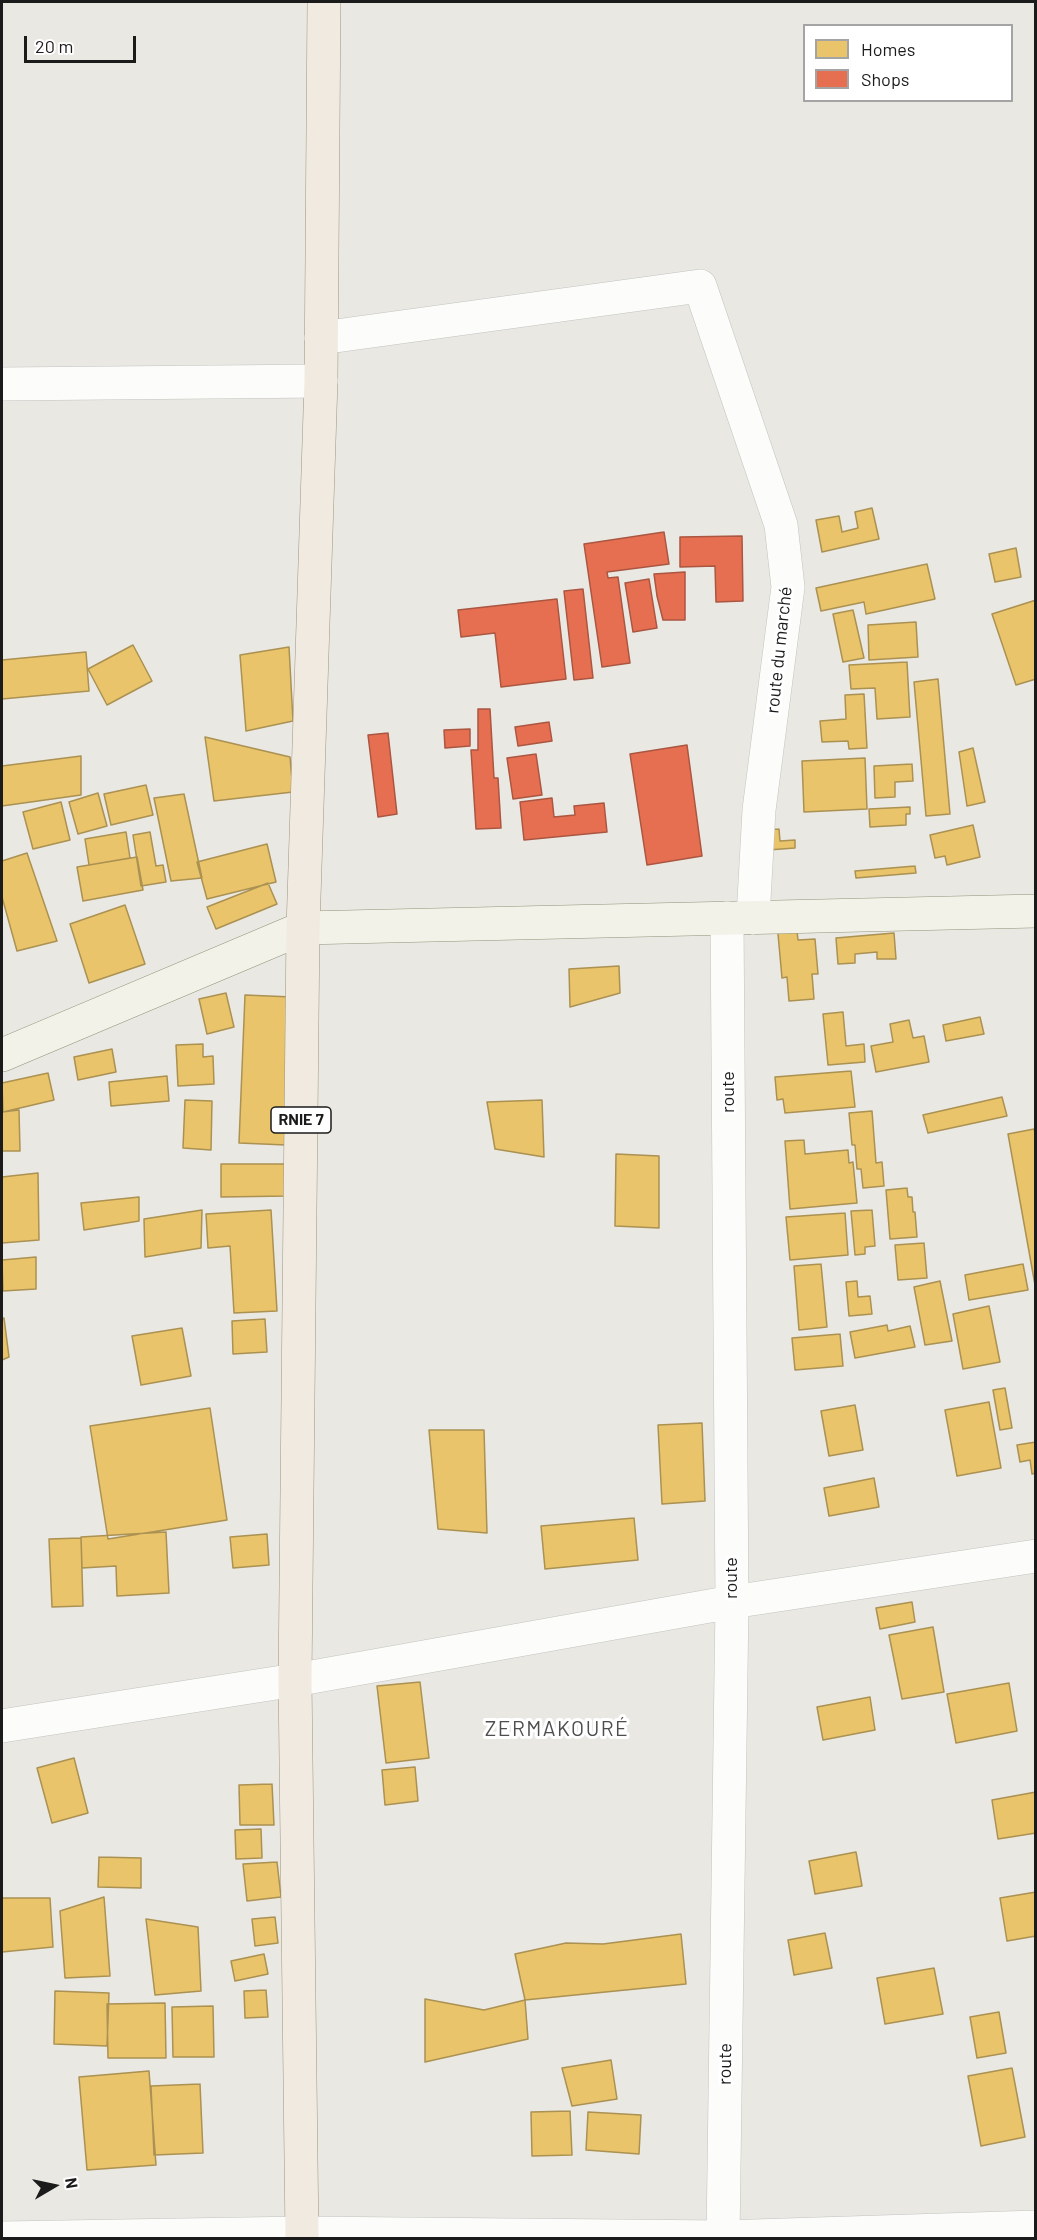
<!DOCTYPE html>
<meta charset="utf-8">
<style>
body{margin:0}
#map{position:relative;width:1037px;height:2240px;overflow:hidden;background:#eae8e2;font-family:Barlow,sans-serif}
canvas{display:block}
.frame{position:absolute;inset:0;border:3px solid #1b1b1b;pointer-events:none}
.legend{position:absolute;left:803px;top:24px;width:210px;height:78px;box-sizing:border-box;background:#fff;border:2px solid #a4a4a4;margin:0;padding:8px 10px;list-style:none;font-size:18px;color:#1b1b1b}
.legend li{display:flex;align-items:center;gap:12px;height:30px}
.legend b{width:30px;border:2px solid #a4a4a4}
.north{position:absolute;left:24px;top:2156px;width:60px;height:60px;-webkit-text-stroke:4px #fff;paint-order:stroke;rotate:81deg;font-size:16px;font-weight:700;line-height:24px;text-align:center;color:#1b1b1b}
.north::after{content:'';display:block;margin:auto;width:21px;height:27px;background:#1b1b1b;clip-path:polygon(50% 0,100% 100%,50% 72%,0 100%)}
.scale{position:absolute;left:24px;top:36px;width:112px;height:27px;box-sizing:border-box;border:3px solid #1b1b1b;border-top:0;padding-left:8px;font-size:18px;line-height:21px;white-space:nowrap;color:#1b1b1b;-webkit-text-stroke:4px #fff;paint-order:stroke}
</style>
<div id="map">
<canvas width="1037" height="2240"></canvas>
<div class="frame"></div>
<ul class="legend">
<li><b style="height:16px;background:#e9c46a"></b>Homes</li>
<li><b style="height:16px;background:#e76f51"></b>Shops</li>
</ul>
<div class="north">N</div>
<div class="scale">20 m</div>
</div>
<script>
const ctx = document.querySelector('canvas').getContext('2d');
ctx.lineJoin = 'round';
function fillPath(path, color) { ctx.fillStyle = color; ctx.fill(path, 'evenodd'); }
const shape = rows => new Path2D(rows.map(r => 'M' + r).join(''));
function strokePath(path, color, width, dash) { ctx.strokeStyle = color; ctx.lineWidth = width; ctx.lineCap = dash ? 'butt' : 'round'; ctx.setLineDash(dash || []); ctx.stroke(path); }
function drawText(font, color, halo, rows, align = 'center') {
  ctx.font = font + ' Barlow,sans-serif'; ctx.lineWidth = 6; ctx.setLineDash([]); ctx.textBaseline = 'middle'; ctx.strokeStyle = halo; ctx.fillStyle = color; for (const [text, x, y, turn = 0] of rows) {
    ctx.save(); ctx.translate(x, y); ctx.rotate((+turn || 0) * Math.PI / 180); ctx.textAlign = isNaN(turn) ? turn : align; if (halo) ctx.strokeText(text, 0, 0); ctx.fillText(text, 0, 0); ctx.restore();
  }
}
const homes = shape([
 [872,508,879,539,822,552,816,520,839,516,842,532,858,528,855,512,872,508],
 [1016,548,1021,577,995,582,989,554,1016,548],
 [927,564,935,599,866,614,864,602,821,611,816,588,927,564],
 [1036,600,1036,679,1016,685,992,614,1036,600],
 [853,610,864,658,843,662,833,614,853,610],
 [916,622,918,657,869,660,868,625,916,622],
 [133,645,152,681,107,705,88,669,133,645],
 [289,647,293,721,246,731,240,655,289,647],
 [86,652,89,691,2,699,2,660,86,652],
 [907,662,910,717,877,719,875,688,851,689,849,665,907,662],
 [938,679,950,814,926,816,914,682,938,679],
 [864,694,867,748,849,749,848,741,822,742,820,721,846,719,845,695,864,694],
 [205,737,290,757,293,792,214,801,205,737],
 [973,748,985,802,967,806,959,752,973,748],
 [81,756,81,795,2,806,2,766,81,756],
 [865,758,867,809,804,812,802,761,865,758],
 [912,764,913,781,895,782,895,797,875,798,874,766,912,764],
 [146,785,153,815,111,825,104,794,146,785],
 [98,793,107,826,78,834,69,802,98,793],
 [184,794,202,878,171,881,154,798,184,794],
 [61,802,70,840,33,849,23,812,61,802],
 [910,807,910,814,906,814,906,825,870,827,869,809,910,807],
 [973,825,980,857,947,865,945,856,935,858,930,835,973,825],
 [779,829,780,841,795,840,795,848,768,850,766,830,779,829],
 [126,832,130,858,89,865,85,839,126,832],
 [150,832,156,866,163,865,166,882,141,886,133,835,150,832],
 [267,844,276,882,207,899,197,862,267,844],
 [27,853,57,941,17,951,2,897,2,861,27,853],
 [137,857,143,890,83,901,77,867,137,857],
 [915,866,916,873,856,878,855,871,915,866],
 [268,883,277,904,216,929,207,907,268,883],
 [125,905,145,964,89,983,70,924,125,905],
 [796,922,798,940,815,939,818,974,812,974,814,999,789,1001,787,977,782,978,777,923,796,922],
 [894,933,896,959,877,959,877,952,855,954,855,963,838,964,836,938,894,933],
 [619,966,620,993,570,1007,569,969,619,966],
 [226,993,234,1027,207,1034,199,999,226,993],
 [245,995,292,997,286,1145,239,1143,245,995],
 [843,1012,846,1046,864,1044,865,1062,828,1065,823,1014,843,1012],
 [980,1017,984,1034,946,1041,943,1025,980,1017],
 [909,1020,913,1038,924,1036,929,1062,876,1072,871,1046,893,1042,890,1024,909,1020],
 [203,1044,203,1057,213,1056,214,1084,178,1086,176,1045,203,1044],
 [112,1049,116,1072,78,1080,74,1057,112,1049],
 [851,1071,855,1107,785,1113,783,1099,777,1100,775,1077,851,1071],
 [48,1073,54,1100,3,1112,2,1083,48,1073],
 [167,1076,169,1101,111,1106,109,1082,167,1076],
 [1002,1097,1007,1116,928,1133,923,1115,1002,1097],
 [185,1100,212,1101,211,1150,183,1148,185,1100],
 [542,1100,544,1157,495,1149,487,1102,542,1100],
 [19,1110,20,1151,2,1151,2,1112,19,1110],
 [872,1111,876,1163,882,1162,884,1186,863,1188,861,1169,857,1169,855,1145,852,1145,849,1113,872,1111],
 [1034,1129,1036,1136,1035,1285,1008,1134,1034,1129],
 [804,1140,805,1154,848,1150,849,1163,853,1162,857,1203,790,1209,785,1141,804,1140],
 [616,1154,659,1156,659,1228,615,1226,616,1154],
 [221,1164,288,1164,288,1196,221,1197,221,1164],
 [38,1173,39,1240,2,1243,2,1177,38,1173],
 [907,1188,908,1197,912,1197,913,1212,915,1212,917,1237,890,1239,886,1190,907,1188],
 [139,1197,139,1221,84,1230,81,1203,139,1197],
 [202,1210,201,1248,145,1257,144,1219,202,1210],
 [271,1210,277,1311,234,1313,230,1246,208,1248,206,1214,271,1210],
 [872,1210,875,1246,865,1247,865,1254,855,1255,851,1211,872,1210],
 [845,1213,848,1255,790,1260,786,1217,845,1213],
 [924,1243,927,1278,898,1280,895,1245,924,1243],
 [36,1257,36,1289,3,1291,2,1260,36,1257],
 [821,1264,827,1327,799,1330,794,1266,821,1264],
 [1023,1264,1028,1290,969,1300,965,1275,1023,1264],
 [857,1281,858,1297,870,1296,872,1314,849,1316,846,1282,857,1281],
 [940,1281,952,1341,925,1345,914,1287,940,1281],
 [989,1306,1000,1362,963,1369,953,1314,989,1306],
 [4,1318,9,1357,2,1360,2,1319,4,1318],
 [265,1319,267,1352,233,1354,232,1321,265,1319],
 [887,1325,888,1331,910,1326,915,1347,855,1358,850,1332,887,1325],
 [182,1328,191,1376,141,1385,132,1336,182,1328],
 [840,1334,843,1366,795,1370,792,1338,840,1334],
 [1005,1388,1012,1428,1000,1430,993,1390,1005,1388],
 [989,1402,1001,1468,957,1476,945,1410,989,1402],
 [855,1405,863,1450,829,1456,821,1411,855,1405],
 [210,1408,227,1520,108,1539,90,1426,210,1408],
 [702,1423,705,1501,662,1504,658,1425,702,1423],
 [429,1430,484,1430,487,1533,438,1529,429,1430],
 [1036,1442,1036,1473,1032,1474,1030,1460,1020,1462,1017,1445,1036,1442],
 [874,1478,879,1507,829,1516,824,1488,874,1478],
 [634,1518,638,1560,545,1569,541,1526,634,1518],
 [166,1532,169,1593,117,1596,116,1566,82,1568,81,1537,166,1532],
 [267,1534,269,1565,233,1568,230,1537,267,1534],
 [81,1538,83,1606,52,1607,49,1539,81,1538],
 [912,1602,915,1622,880,1629,876,1608,912,1602],
 [933,1627,944,1692,902,1699,889,1635,933,1627],
 [420,1682,429,1758,386,1763,377,1686,420,1682],
 [1009,1683,1017,1731,956,1743,947,1694,1009,1683],
 [870,1697,875,1730,823,1740,817,1707,870,1697],
 [74,1758,88,1813,52,1823,37,1768,74,1758],
 [415,1767,418,1801,385,1805,382,1770,415,1767],
 [272,1784,274,1825,240,1825,239,1785,272,1784],
 [1036,1792,1036,1833,998,1839,992,1800,1036,1792],
 [261,1829,262,1858,236,1859,235,1830,261,1829],
 [856,1852,862,1886,815,1894,809,1861,856,1852],
 [99,1857,141,1858,141,1888,98,1887,99,1857],
 [277,1862,281,1897,247,1901,243,1864,277,1862],
 [1036,1892,1036,1936,1007,1941,1000,1898,1036,1892],
 [104,1897,110,1976,65,1978,60,1911,104,1897],
 [2,1898,50,1898,53,1947,2,1952,2,1898],
 [275,1917,278,1943,255,1946,252,1919,275,1917],
 [146,1919,198,1927,201,1991,155,1995,146,1919],
 [825,1933,832,1968,794,1975,788,1940,825,1933],
 [681,1934,686,1984,525,2000,515,1954,566,1943,603,1944,681,1934],
 [264,1954,268,1974,235,1981,231,1961,264,1954],
 [934,1968,943,2014,885,2024,877,1978,934,1968],
 [266,1990,268,2017,245,2018,244,1991,266,1990],
 [55,1991,109,1993,107,2046,54,2044,55,1991],
 [425,1999,484,2010,525,2000,528,2039,425,2062,425,1999],
 [165,2003,166,2058,108,2058,107,2004,165,2003],
 [213,2006,214,2057,173,2057,172,2007,213,2006],
 [999,2012,1006,2053,977,2058,970,2017,999,2012],
 [611,2060,617,2099,572,2106,562,2068,611,2060],
 [1012,2068,1025,2137,981,2146,968,2076,1012,2068],
 [149,2071,156,2165,87,2170,79,2077,149,2071],
 [200,2084,203,2153,154,2155,151,2086,200,2084],
 [570,2111,572,2155,532,2156,531,2112,570,2111],
 [588,2112,641,2115,639,2154,586,2150,588,2112]
]);
fillPath(homes, '#e9c46a');
strokePath(homes, '#ab9152', 1.5);
const shops = shape([
 [664,532,669,564,607,572,608,578,618,577,630,663,602,667,584,544,664,532],
 [742,536,743,601,716,602,715,566,680,567,680,537,742,536],
 [685,572,685,620,663,620,657,596,654,574,685,572],
 [649,579,657,628,633,632,625,583,649,579],
 [583,589,593,678,574,680,564,591,583,589],
 [557,599,566,679,501,687,495,633,461,637,458,610,557,599],
 [478,709,490,709,494,778,498,778,501,828,476,829,471,750,478,750,478,709],
 [549,722,552,741,518,746,515,727,549,722],
 [470,729,470,746,445,748,444,730,470,729],
 [388,733,397,814,378,817,368,735,388,733],
 [687,745,702,856,647,865,630,754,687,745],
 [536,754,542,795,513,799,507,758,536,754],
 [552,798,554,817,575,815,574,806,604,803,607,832,524,840,520,802,552,798]
]);
fillPath(shops, '#e76f51');
strokePath(shops, '#aa5641', 1.5);
const street = shape([
 [321,338,700,286,781,525,788,587,759,810,753,918],
 [2,384,321,381],
 [2,1726,295,1680,732,1602,1036,1556],
 [2,2238,302,2233,723,2237,1036,2227],
 [723,2238,732,1602,727,918]
]);
const secondary = shape([
 [2,1055,303,928,1036,911]
]);
const primary = shape([
 [302,2238,295,1680,303,928,321,381,324,2]
]);
strokePath(street, '#c2c2bf', 34);
strokePath(secondary, '#92937a', 34);
strokePath(primary, '#9f9580', 34);
strokePath(street, '#fcfcfb', 33);
strokePath(secondary, '#f2f2e8', 33);
strokePath(primary, '#f0eae1', 33);
for (const [x, y, w] of [
 [301,1120,60]
]) { const box = new Path2D(); box.roundRect(x - w / 2, y - 13, w, 26, 4.5); ctx.fillStyle = '#fff'; ctx.fill(box); strokePath(box, '#1b1b1b', 1.5); }
drawText('bold 16px', '#1b1b1b', null, [
 ["RNIE 7",301,1120]
]);
drawText('18px', '#1b1b1b', '#fff', [
 ["route du marché",779,650,-84],
 ["route",728,1092,-90],
 ["route",731,1578,-90],
 ["route",725,2064,-89]
]);
ctx.letterSpacing = '1.5px';
drawText('21px', '#4e4e4e', '#fff', [
 ["ZERMAKOURÉ",557,1729]
]);
ctx.letterSpacing = '0px';
</script>
